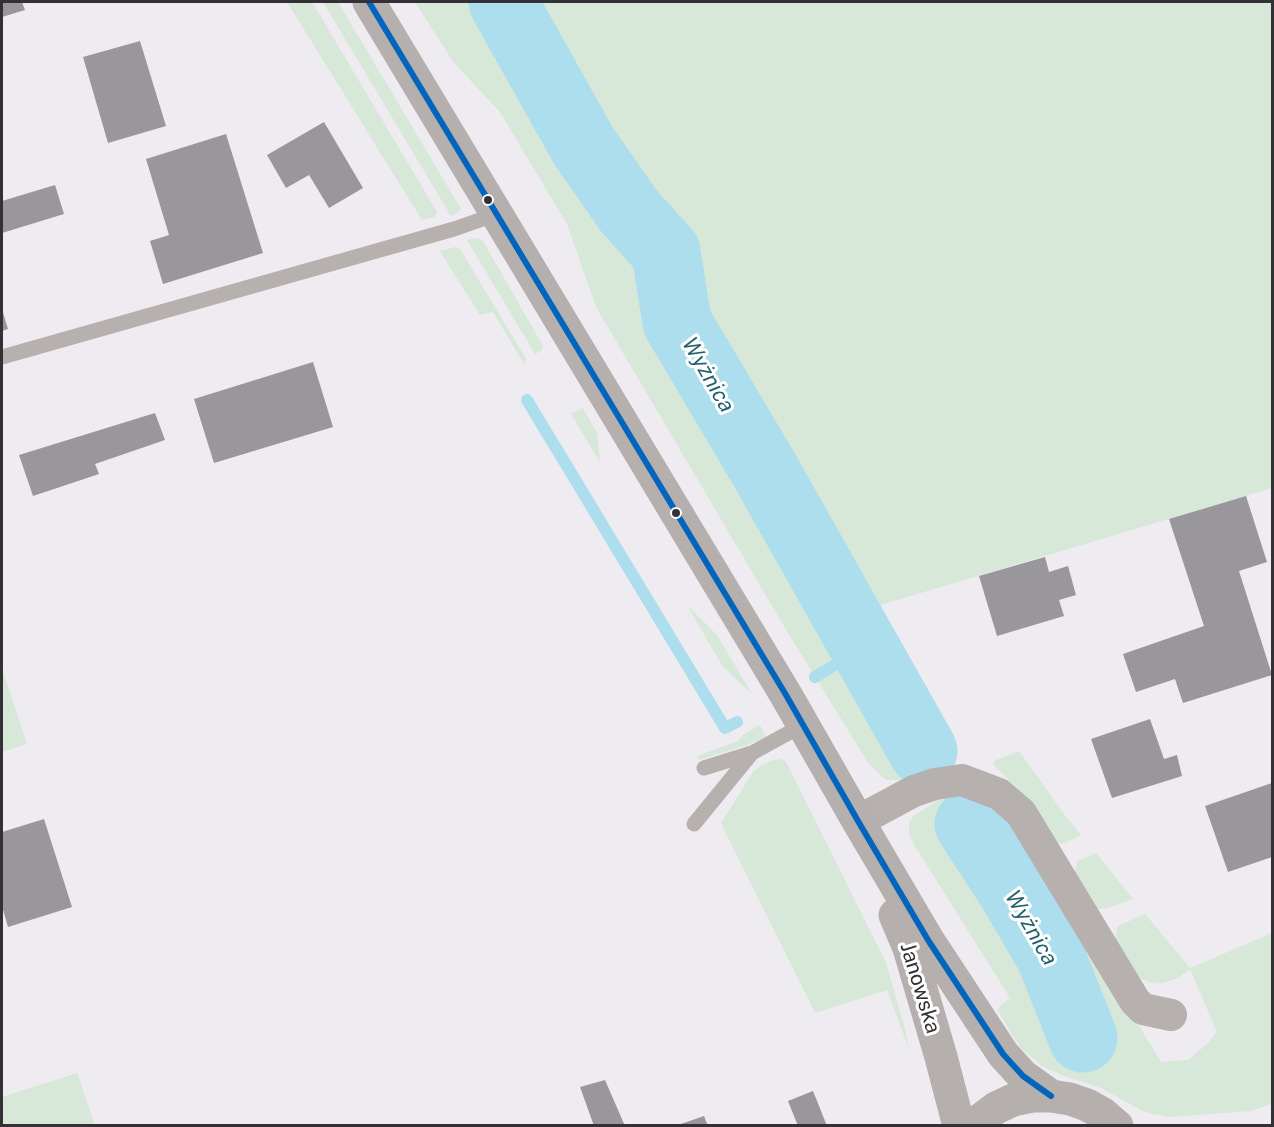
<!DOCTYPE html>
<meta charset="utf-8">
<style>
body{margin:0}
#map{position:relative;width:1274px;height:1127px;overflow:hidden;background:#eeebf1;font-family:"Public Sans",sans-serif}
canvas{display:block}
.frame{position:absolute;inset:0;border:3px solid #333135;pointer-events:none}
</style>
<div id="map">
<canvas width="1274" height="1127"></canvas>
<div class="frame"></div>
</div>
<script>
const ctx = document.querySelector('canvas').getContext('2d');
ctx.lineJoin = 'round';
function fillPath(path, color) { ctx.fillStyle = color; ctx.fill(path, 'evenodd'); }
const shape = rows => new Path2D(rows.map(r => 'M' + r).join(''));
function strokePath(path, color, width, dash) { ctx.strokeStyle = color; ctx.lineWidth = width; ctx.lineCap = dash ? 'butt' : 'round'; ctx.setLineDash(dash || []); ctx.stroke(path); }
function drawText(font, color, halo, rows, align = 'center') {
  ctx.font = font + ' "Public Sans",sans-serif'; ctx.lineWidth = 6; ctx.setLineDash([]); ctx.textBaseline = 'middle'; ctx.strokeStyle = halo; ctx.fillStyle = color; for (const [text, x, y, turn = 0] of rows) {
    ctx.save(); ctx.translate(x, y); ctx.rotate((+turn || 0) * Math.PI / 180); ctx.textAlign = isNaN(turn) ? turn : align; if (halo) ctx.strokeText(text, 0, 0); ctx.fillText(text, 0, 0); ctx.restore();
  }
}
fillPath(shape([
 [287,2,312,2,437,212,435,217,422,220],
 [323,2,338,2,461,209,457,213,451,216],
 [415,2,493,2,577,153,622,215,656,254,669,327,923,772,899,780,886,780,869,764,788,633,596,307,567,224,500,112,454,63],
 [514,2,1272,2,1272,488,857,612,781,476,687,319,678,251,603,150],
 [478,238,483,241,543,346,542,350,535,354,467,240],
 [455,247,460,249,526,359,524,364,493,312,480,315,440,251],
 [583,408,597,433,600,462,571,414],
 [687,605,717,635,752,694,723,667],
 [2,668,27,744,2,752],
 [760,725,766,737,744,746,699,760,697,756,738,741,744,734],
 [1019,751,1064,814,1081,835,1063,844,1052,841,1025,797,993,764,994,761],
 [781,759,786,762,886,963,905,1029,909,1049,887,990,815,1013,721,823,753,772,762,765,774,760],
 [957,794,990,801,1029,844,1161,1062,1188,1060,1207,1044,1217,1032,1190,969,1178,978,1163,983,1149,982,1137,977,1114,943,1118,926,1145,914,1190,968,1272,933,1272,1104,1250,1111,1170,1117,1153,1114,1141,1110,1101,1088,1064,1076,1042,1066,1020,1047,997,1009,1010,998,913,843,909,833,909,823,913,816,939,800],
 [1096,853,1133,899,1107,908,1093,909,1074,878,1077,861],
 [77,1073,95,1125,2,1125,2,1097]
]), '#d7e7d8');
strokePath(shape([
 [527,400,725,728,737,722],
 [815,677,864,647]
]), '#acdeee', 12);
strokePath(shape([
 [503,2,583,145,629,211,666,252,677,322,768,476,923,751],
 [969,824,1012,890,1051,957,1083,1038]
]), '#acdeee', 69);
fillPath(shape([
 [2,2,22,2,25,10,2,17],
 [140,41,166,126,108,143,83,57],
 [324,122,363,188,329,208,309,175,286,188,267,155],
 [226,134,263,253,163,284,150,241,169,235,146,159],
 [55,185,64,214,2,233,2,201],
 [2,309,8,329,2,331],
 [313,362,333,427,214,463,194,399],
 [155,413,165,440,95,464,99,474,33,496,19,455],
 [1246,496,1267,562,1239,571,1272,675,1183,703,1175,679,1136,692,1123,654,1204,626,1169,519],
 [1045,557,1049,572,1068,566,1076,595,1059,600,1064,616,997,636,979,576],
 [1150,719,1164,759,1177,755,1182,776,1112,798,1091,739],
 [1272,783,1272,857,1228,872,1205,806],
 [44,819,72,907,8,927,2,906,2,832],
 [605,1080,625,1126,594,1126,580,1087],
 [813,1091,827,1126,798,1126,788,1101],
 [704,1116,708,1126,678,1126,678,1125]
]), '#99979b');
strokePath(shape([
 [2,357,454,229,497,214],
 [704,768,752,753,803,725],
 [694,824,752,753]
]), '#b6b0af', 15);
strokePath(shape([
 [858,821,914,791,935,784,962,780,999,794,1021,813,1135,1001,1143,1009,1171,1015]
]), '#b6b0af', 32);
strokePath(shape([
 [369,2,786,695,858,821,928,940,1003,1054,1023,1076,1051,1096],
 [895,915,909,948,941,1057,959,1126],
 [972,1126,996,1108,1013,1100,1032,1096,1051,1096,1070,1099,1087,1105,1103,1114,1117,1126]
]), '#b5b0ae', 33);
strokePath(shape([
 [369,2,786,695,858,821,928,940,1003,1054,1023,1076,1051,1096]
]), '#0065bd', 6);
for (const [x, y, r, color] of [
 [488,200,5,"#333135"],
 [676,513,5,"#333135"]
]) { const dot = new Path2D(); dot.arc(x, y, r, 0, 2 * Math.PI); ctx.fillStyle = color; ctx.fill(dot); strokePath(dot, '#fff', 2); }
drawText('21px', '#333135', '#fff', [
 ["Janowska",920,988,73]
]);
drawText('italic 22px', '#25606e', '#fff', [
 ["Wyżnica",708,375,60],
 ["Wyżnica",1031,928,60]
]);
</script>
